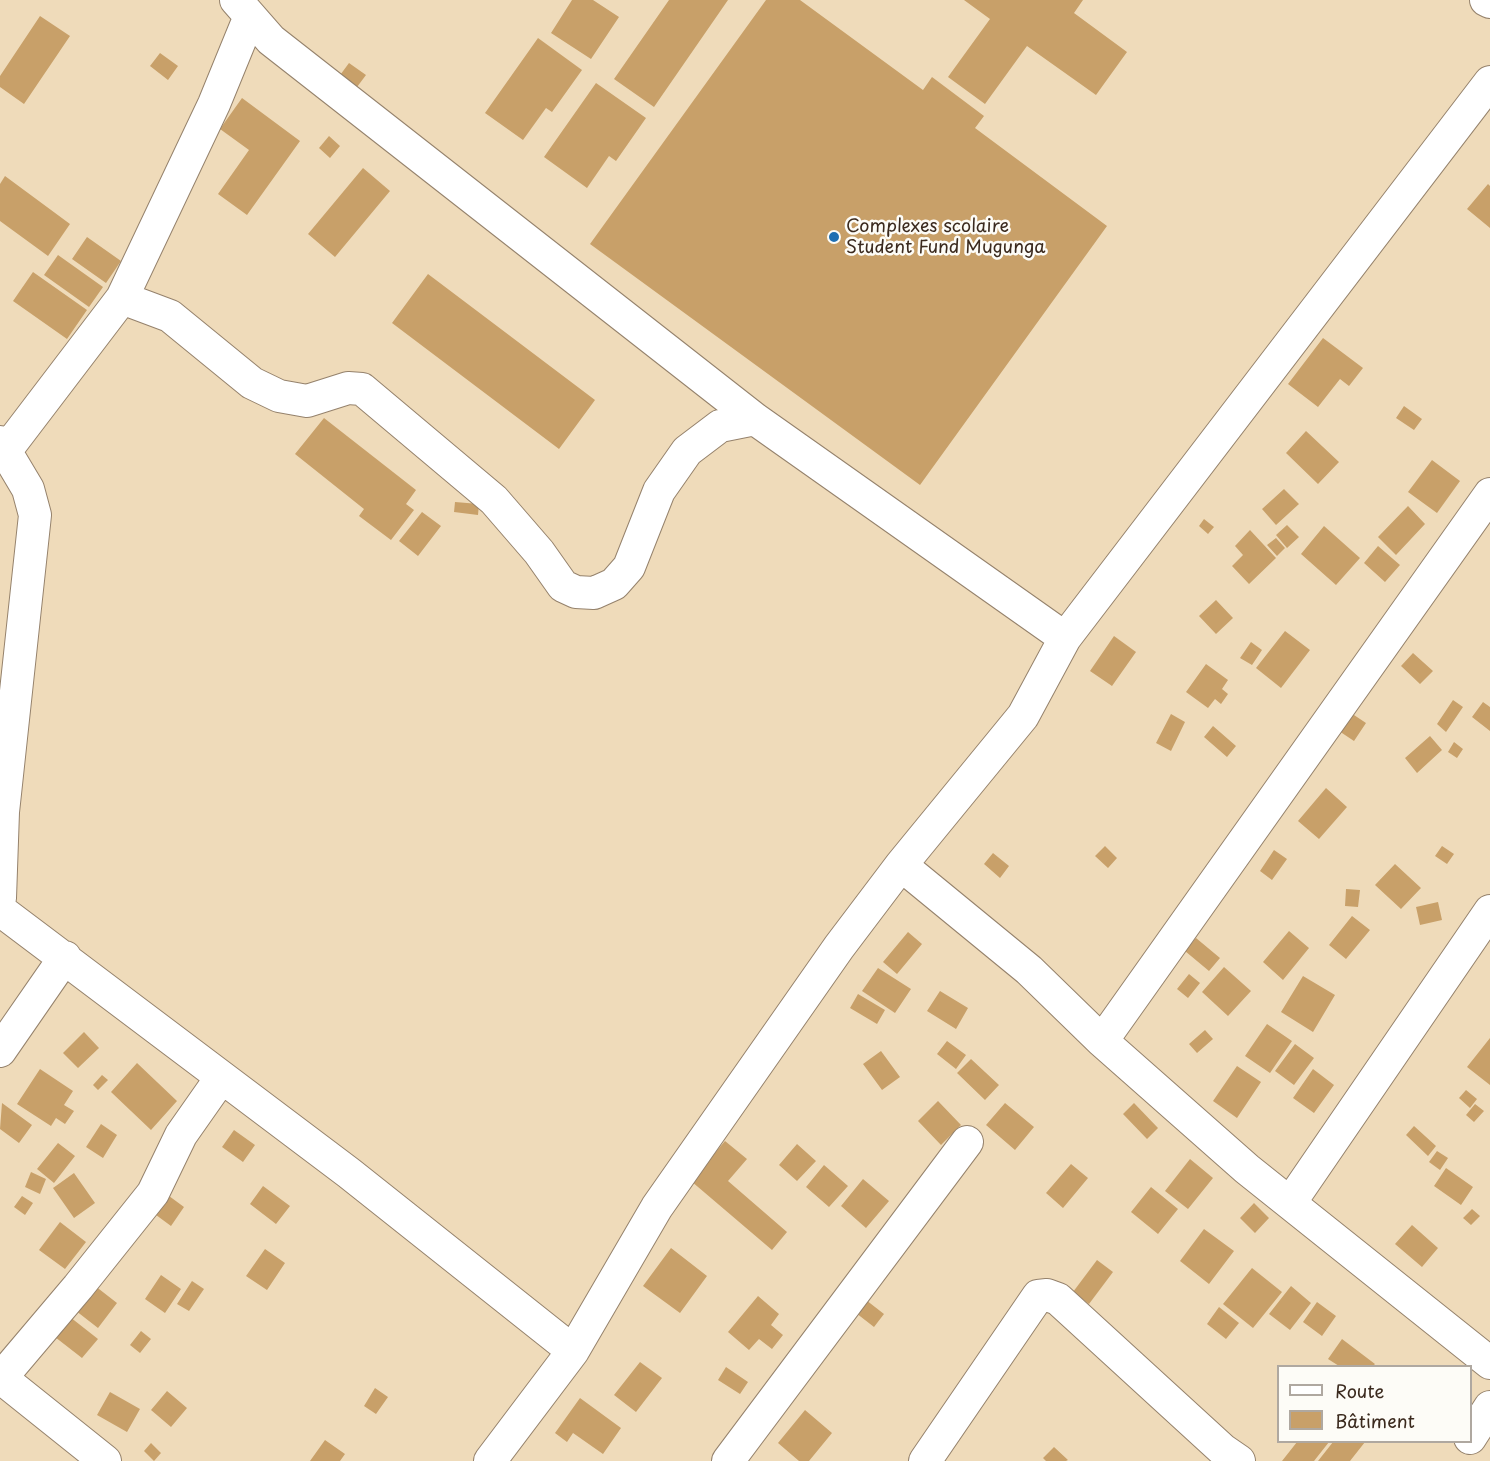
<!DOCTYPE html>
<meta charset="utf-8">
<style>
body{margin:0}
#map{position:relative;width:1490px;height:1461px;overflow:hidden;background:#efdbba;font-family:"Playpen Sans",sans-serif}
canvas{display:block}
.legend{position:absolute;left:1277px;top:1365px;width:195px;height:78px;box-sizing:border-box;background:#fdfcf7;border:2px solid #afa8a0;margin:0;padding:8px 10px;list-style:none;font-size:18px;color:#3b2a1e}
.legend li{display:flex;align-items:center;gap:12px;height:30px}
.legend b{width:30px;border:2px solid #afa8a0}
</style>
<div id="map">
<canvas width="1490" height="1461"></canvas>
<ul class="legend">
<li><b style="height:8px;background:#fff"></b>Route</li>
<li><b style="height:16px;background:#c8a069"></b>Bâtiment</li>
</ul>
</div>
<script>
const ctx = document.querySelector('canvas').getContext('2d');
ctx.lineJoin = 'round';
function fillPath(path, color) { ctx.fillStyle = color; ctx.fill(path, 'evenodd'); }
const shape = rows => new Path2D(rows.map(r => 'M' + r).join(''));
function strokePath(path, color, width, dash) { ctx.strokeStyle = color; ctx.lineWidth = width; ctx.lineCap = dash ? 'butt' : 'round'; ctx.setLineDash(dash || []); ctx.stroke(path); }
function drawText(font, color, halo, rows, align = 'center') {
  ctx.font = font + ' "Playpen Sans",sans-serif'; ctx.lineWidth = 5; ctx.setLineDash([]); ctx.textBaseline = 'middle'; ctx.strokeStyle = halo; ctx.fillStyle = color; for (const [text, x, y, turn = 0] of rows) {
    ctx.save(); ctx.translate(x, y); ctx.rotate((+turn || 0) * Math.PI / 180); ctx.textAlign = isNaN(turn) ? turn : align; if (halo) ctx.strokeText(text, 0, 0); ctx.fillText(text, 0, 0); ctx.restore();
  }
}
fillPath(shape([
 [572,0,593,0,619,17,591,59,551,33],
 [669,0,728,0,654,107,614,79],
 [766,0,800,0,923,90,932,77,984,116,975,128,1107,226,920,485,590,244],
 [964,0,1083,0,1074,13,1127,52,1096,95,1027,46,985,104,948,77,990,19],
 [40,16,70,36,24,104,0,87,0,76],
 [538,38,582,70,552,112,546,108,523,140,485,113],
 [160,53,178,66,168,80,150,66],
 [349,63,366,75,351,95,335,82],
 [596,83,646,118,616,161,609,156,587,188,544,157],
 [242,98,300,141,247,215,218,194,249,150,220,129],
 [329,136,340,146,330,158,319,148],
 [363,168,390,191,335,257,308,234],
 [5,176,70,224,48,256,0,221,0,184],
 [1488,184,1490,186,1490,228,1467,209],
 [87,237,121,261,106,283,72,259],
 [58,255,103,287,89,307,44,275],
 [33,272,87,310,67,339,13,301],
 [428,274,595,400,559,449,392,323],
 [1323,338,1363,368,1349,386,1340,379,1318,407,1288,384],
 [1404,406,1422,419,1414,430,1396,418],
 [324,418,416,490,406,504,414,510,391,540,359,516,364,509,295,454],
 [1306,431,1339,462,1318,484,1286,453],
 [1432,460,1460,481,1437,513,1408,492],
 [1284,489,1299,504,1276,525,1262,509],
 [455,502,479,504,478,515,454,512],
 [1408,506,1425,524,1396,555,1378,537],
 [422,512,441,526,418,556,399,541],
 [1204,519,1214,527,1208,534,1199,526],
 [1287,525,1299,537,1287,548,1276,535],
 [1324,526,1360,558,1336,585,1301,554],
 [1250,530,1276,558,1249,584,1232,566,1243,555,1235,546],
 [1276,538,1285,548,1277,556,1267,545],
 [1378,546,1400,565,1385,582,1364,563],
 [1216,600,1233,618,1216,634,1199,616],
 [1285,631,1310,650,1281,688,1256,668],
 [1114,636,1136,652,1112,686,1090,671],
 [1251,642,1262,650,1252,665,1240,658],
 [1413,653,1433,671,1420,684,1401,666],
 [1206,664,1228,680,1222,689,1228,694,1221,704,1215,699,1208,708,1186,692],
 [1453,700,1463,707,1446,732,1437,724],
 [1483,702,1490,707,1490,731,1472,717],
 [1348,711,1366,723,1354,741,1336,729],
 [1171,714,1185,722,1171,751,1156,743],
 [1213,726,1236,746,1227,757,1204,737],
 [1430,736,1442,750,1417,773,1405,758],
 [1454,742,1463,749,1457,758,1448,752],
 [1326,788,1347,807,1319,839,1298,821],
 [1105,846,1117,858,1108,868,1095,856],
 [1442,846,1454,854,1447,864,1435,856],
 [1274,850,1287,859,1272,880,1260,871],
 [993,853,1009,866,1000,878,984,864],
 [1395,864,1421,888,1401,909,1375,885],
 [1346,889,1360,890,1358,907,1345,906],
 [1438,902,1442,920,1420,925,1416,907],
 [1352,916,1370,930,1346,959,1329,945],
 [1289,931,1309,948,1283,980,1263,962],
 [908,932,922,944,897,974,883,962],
 [1196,938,1220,958,1209,971,1185,951],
 [1224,967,1251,991,1228,1016,1202,992],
 [878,968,911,989,895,1013,862,991],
 [1189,974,1200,983,1188,998,1177,989],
 [1303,976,1335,995,1313,1032,1281,1012],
 [940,991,968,1008,956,1029,927,1011],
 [858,994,885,1010,877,1024,850,1008],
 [1267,1024,1292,1041,1270,1073,1245,1056],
 [1205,1030,1213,1039,1197,1053,1189,1044],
 [84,1032,99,1048,78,1068,63,1053],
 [1490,1038,1490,1085,1467,1067],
 [947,1041,966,1055,956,1069,937,1054],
 [1295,1044,1314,1058,1294,1085,1275,1071],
 [881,1051,900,1077,882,1090,863,1064],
 [971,1059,999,1085,985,1100,957,1073],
 [137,1063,177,1101,151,1130,111,1092],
 [1237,1066,1261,1082,1237,1118,1213,1101],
 [40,1069,73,1091,64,1105,74,1111,65,1124,56,1118,51,1126,17,1104],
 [1313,1069,1334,1085,1314,1113,1293,1098],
 [102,1075,108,1080,98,1090,93,1085],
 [1466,1090,1477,1099,1470,1108,1459,1098],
 [938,1101,961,1125,941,1145,918,1121],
 [2,1103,32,1125,19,1143,0,1129],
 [1005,1103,1034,1127,1015,1150,986,1125],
 [1134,1103,1158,1128,1147,1139,1123,1114],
 [1475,1104,1484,1111,1474,1122,1466,1115],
 [101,1124,117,1135,103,1158,86,1147],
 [1414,1126,1436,1146,1428,1156,1406,1135],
 [234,1130,255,1145,243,1162,222,1147],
 [725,1141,747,1159,728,1181,787,1232,772,1250,691,1181],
 [58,1143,75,1156,54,1183,37,1169],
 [797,1144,816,1161,797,1181,779,1165],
 [1437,1151,1448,1158,1440,1170,1429,1162],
 [1190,1159,1213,1178,1188,1209,1165,1191],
 [1071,1164,1088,1178,1063,1208,1046,1193],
 [824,1165,848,1186,829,1207,806,1187],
 [1446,1168,1473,1187,1461,1205,1434,1186],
 [31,1172,46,1179,40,1194,25,1187],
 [74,1173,95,1203,74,1218,53,1188],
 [863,1179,889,1201,866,1228,841,1206],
 [263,1186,290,1206,276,1224,250,1204],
 [1151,1187,1178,1209,1158,1234,1131,1212],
 [165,1193,184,1207,171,1226,152,1212],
 [22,1196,33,1203,25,1215,14,1207],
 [1254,1203,1269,1218,1255,1233,1240,1218],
 [1472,1209,1480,1216,1471,1225,1463,1218],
 [60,1222,86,1242,65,1269,39,1250],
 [1412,1225,1438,1248,1422,1267,1395,1244],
 [1204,1229,1234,1251,1209,1284,1180,1261],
 [671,1248,707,1276,680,1313,643,1286],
 [265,1249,285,1263,267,1290,246,1276],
 [1097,1260,1113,1272,1089,1304,1073,1292],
 [1252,1268,1282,1292,1253,1328,1223,1304],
 [161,1275,181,1289,165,1313,145,1299],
 [192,1281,204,1289,189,1311,177,1304],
 [90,1282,117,1303,98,1328,71,1307],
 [1291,1286,1311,1303,1290,1330,1269,1314],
 [758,1296,779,1314,771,1325,783,1335,772,1349,759,1339,749,1350,728,1332],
 [866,1300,884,1314,874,1327,856,1313],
 [1317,1302,1336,1316,1322,1336,1303,1322],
 [1219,1307,1239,1323,1226,1339,1207,1324],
 [70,1317,98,1339,82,1358,55,1337],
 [141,1331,151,1339,140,1353,130,1345],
 [1342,1339,1375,1364,1373,1366,1339,1366,1328,1359],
 [640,1362,662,1378,636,1412,614,1395],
 [726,1367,748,1382,740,1394,718,1380],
 [375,1388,388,1397,376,1414,364,1406],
 [167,1391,187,1408,171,1427,151,1410],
 [110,1392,140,1409,127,1432,97,1415],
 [580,1398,621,1428,603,1454,573,1433,567,1442,555,1433],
 [805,1410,832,1433,809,1461,799,1461,778,1443],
 [325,1440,345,1454,340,1461,310,1461],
 [1297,1442,1329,1442,1314,1461,1282,1461],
 [1333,1442,1365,1442,1350,1461,1318,1461],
 [151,1443,161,1453,154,1461,144,1451],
 [1054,1447,1068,1460,1066,1461,1046,1461,1043,1458]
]), '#c8a069');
const minor = shape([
 [236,0,271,40,755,419,1065,638],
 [1486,0,1490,2],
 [122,298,170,316,252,383,279,396,307,401,348,388,362,389,494,500,539,552,563,586,576,592,594,593,614,584,629,567,659,491,687,451,720,426,755,419],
 [0,442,28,489,35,515,3,812,0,898],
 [7,449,122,298,214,104,250,16],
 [901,865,1029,970,1102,1041,1247,1169,1490,1363],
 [0,910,349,1173,573,1351],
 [1102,1041,1490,494],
 [0,1051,65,957],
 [1290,1203,1490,911],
 [0,1377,105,1461],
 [1,1378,78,1287,153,1193,181,1135,221,1078],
 [1470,1438,1490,1407],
 [490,1461,573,1351,657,1207,839,947,901,865,1023,716,1065,638,1490,82],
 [728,1461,967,1142],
 [925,1461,1038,1296,1047,1295,1058,1299,1223,1450,1239,1461]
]);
strokePath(minor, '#95826c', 34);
strokePath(minor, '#fff', 32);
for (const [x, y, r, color] of [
 [834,237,6,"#1f6fb2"]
]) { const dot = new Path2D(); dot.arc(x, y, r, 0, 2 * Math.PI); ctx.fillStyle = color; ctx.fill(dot); strokePath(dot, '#fdfcf7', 2); }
drawText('18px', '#3b2a1e', '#fdfcf7', [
 ["Complexes scolaire",846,227],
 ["Student Fund Mugunga",846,248]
], 'left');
</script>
